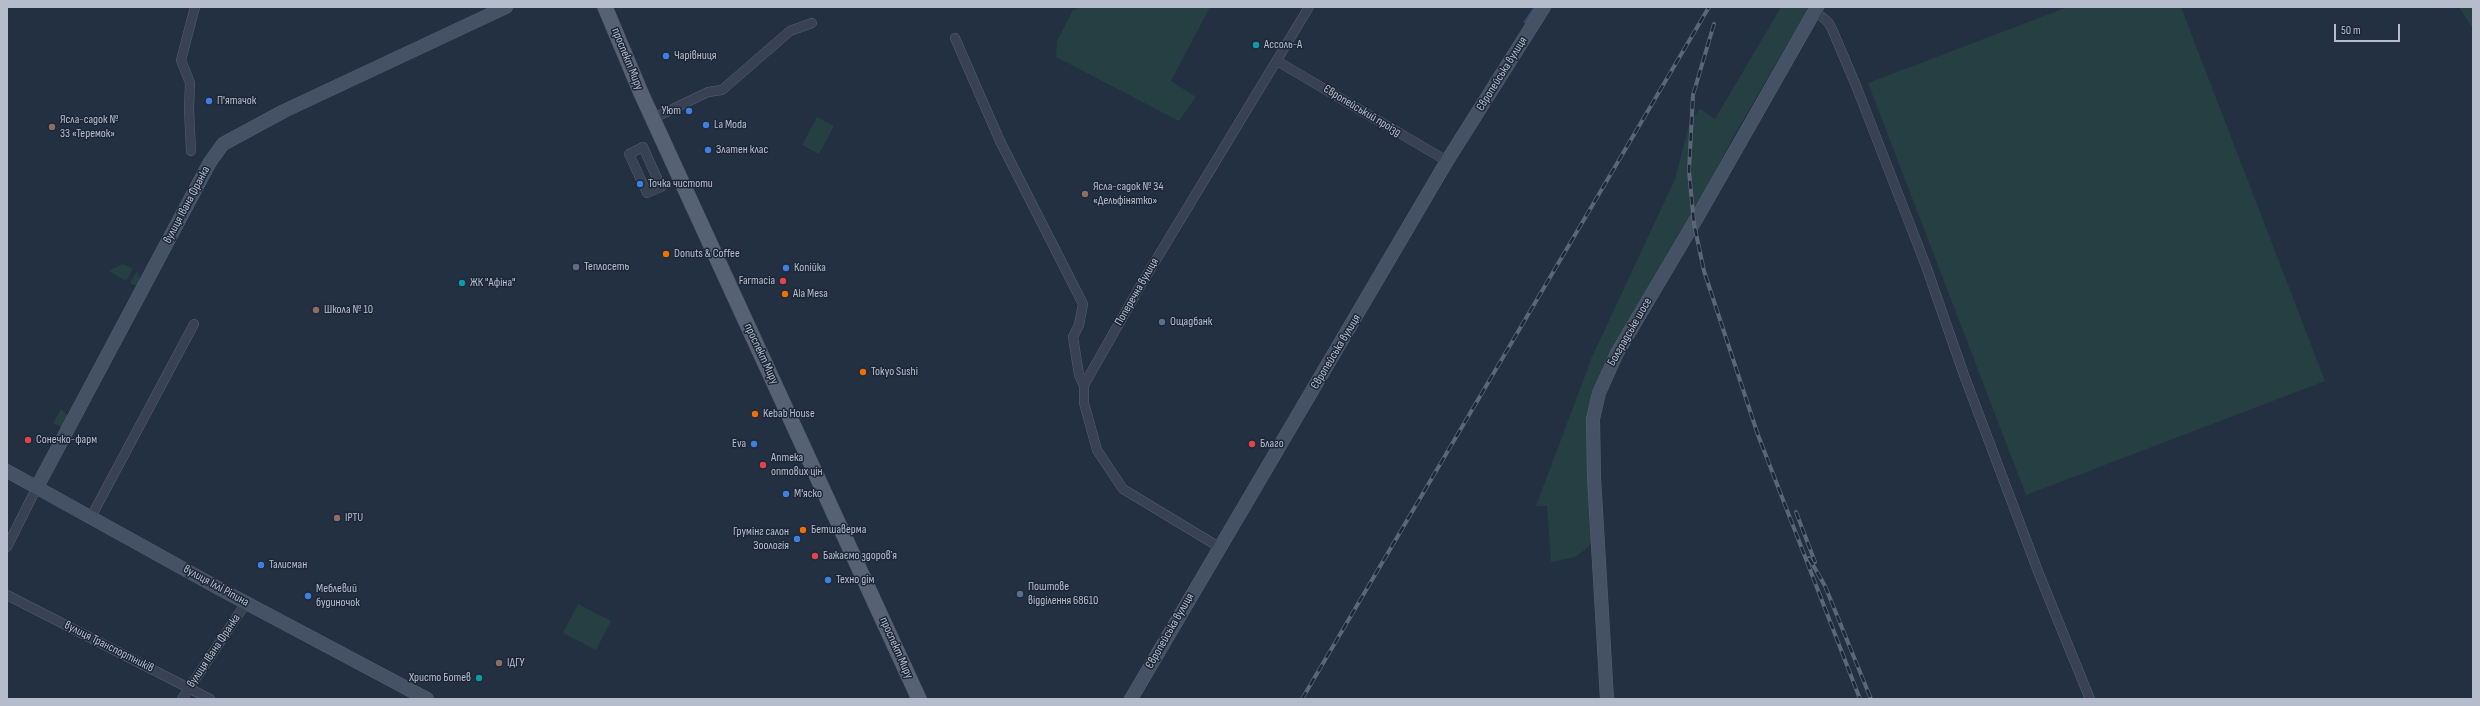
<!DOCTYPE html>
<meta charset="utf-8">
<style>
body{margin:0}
#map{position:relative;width:2480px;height:706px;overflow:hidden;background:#233042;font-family:"Sofia Sans Condensed",sans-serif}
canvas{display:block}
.frame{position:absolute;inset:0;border:8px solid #b5bdcc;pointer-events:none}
.scale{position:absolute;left:2334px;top:24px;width:66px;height:18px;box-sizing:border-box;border:2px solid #b5bdcc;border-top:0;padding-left:5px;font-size:12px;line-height:14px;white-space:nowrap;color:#b5bdcc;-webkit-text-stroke:3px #1d2737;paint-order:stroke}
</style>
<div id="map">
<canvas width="2480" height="706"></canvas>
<div class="frame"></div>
<div class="scale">50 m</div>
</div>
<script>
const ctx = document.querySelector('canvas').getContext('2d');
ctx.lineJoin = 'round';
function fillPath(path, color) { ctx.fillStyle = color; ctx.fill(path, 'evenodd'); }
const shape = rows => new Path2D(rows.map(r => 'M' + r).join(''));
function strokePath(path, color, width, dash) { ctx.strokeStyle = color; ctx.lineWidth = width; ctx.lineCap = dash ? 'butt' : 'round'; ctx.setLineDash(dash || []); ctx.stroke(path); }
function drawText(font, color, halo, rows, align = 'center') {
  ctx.font = font + ' "Sofia Sans Condensed",sans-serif'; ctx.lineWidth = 3; ctx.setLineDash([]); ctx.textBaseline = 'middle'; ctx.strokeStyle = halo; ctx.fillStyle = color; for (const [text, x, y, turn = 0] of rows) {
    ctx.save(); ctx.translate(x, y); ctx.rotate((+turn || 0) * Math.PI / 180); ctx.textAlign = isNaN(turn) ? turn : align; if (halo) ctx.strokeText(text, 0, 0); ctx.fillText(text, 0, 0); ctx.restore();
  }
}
fillPath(shape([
 [1081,7,1210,7,1171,81,1196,97,1179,121,1056,57,1057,41,1073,10],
 [1781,7,1809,7,1735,134,1693,214,1604,363,1594,390,1594,540,1585,550,1575,557,1551,562,1547,506,1536,506,1592,357,1675,179,1690,121,1700,109,1715,119],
 [2068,7,2181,7,2325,381,2026,495,1868,83],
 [2459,7,2473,7,2473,29,2468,21],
 [817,117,834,126,819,154,802,145],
 [123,264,133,269,126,281,109,271],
 [137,271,141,280,136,286,130,283],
 [61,409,68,416,62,427,53,423],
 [578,604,611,621,596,650,563,633]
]), '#253f43');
strokePath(shape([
 [1525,22,1535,7]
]), '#364b6a', 2.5);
const street = shape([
 [1815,11,1828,22,1832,29,1857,88,1926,266,1964,375,2039,574,2090,699],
 [955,38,1000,141,1083,304,1079,325,1073,337,1079,375,1084,385],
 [1277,61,1447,161],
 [654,118,708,92,722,90,790,31,812,23],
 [643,147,661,187,647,193,629,154,643,147],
 [191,151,189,109,190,83,181,60,195,7],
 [91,517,194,324],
 [7,547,37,487],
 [1219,547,1123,489,1097,450,1084,403,1084,385,1142,283,1309,7],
 [7,595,210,699],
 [182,699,246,603]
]);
const secondary = shape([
 [7,471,220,589,427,699],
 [37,487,210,162,223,144,284,111,506,7],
 [1131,699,1447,161,1544,7],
 [1607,699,1594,477,1593,419,1599,393,1617,353,1698,216,1817,7]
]);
const primary = shape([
 [605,7,641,93,919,699]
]);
strokePath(street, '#56606f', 10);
strokePath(secondary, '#56606f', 14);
strokePath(primary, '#424b5b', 16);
strokePath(street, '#384252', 9);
strokePath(secondary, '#455165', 13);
strokePath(primary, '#566172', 15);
const rail = shape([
 [1714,24,1693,95,1689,171,1694,224,1704,271,1758,435,1860,699],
 [1796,512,1815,562],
 [1809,558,1825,586,1871,699],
 [1302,699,1709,7]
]);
strokePath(rail, '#5a6679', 4);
strokePath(rail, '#1d2737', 2.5, [8]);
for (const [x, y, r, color] of [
 [1256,45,4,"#0f9aa8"],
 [666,56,4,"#3f7fe0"],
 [209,101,4,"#3f7fe0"],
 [689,111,4,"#3f7fe0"],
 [706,125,4,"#3f7fe0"],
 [52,127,4,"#8d6e63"],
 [708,150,4,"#3f7fe0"],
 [640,184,4,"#3f7fe0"],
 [1085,194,4,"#8d6e63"],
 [666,254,4,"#e8710a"],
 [576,267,4,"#5c6f8a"],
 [786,268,4,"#3f7fe0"],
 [783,281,4,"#e0444e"],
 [462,283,4,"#0f9aa8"],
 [785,294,4,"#e8710a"],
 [316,310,4,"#8d6e63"],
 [1162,322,4,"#5c6f8a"],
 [863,372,4,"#e8710a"],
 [755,414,4,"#e8710a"],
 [28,440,4,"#e0444e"],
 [754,444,4,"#3f7fe0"],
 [1252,444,4,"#e0444e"],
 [763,465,4,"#e0444e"],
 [786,494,4,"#3f7fe0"],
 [337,518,4,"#8d6e63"],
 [803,530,4,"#e8710a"],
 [797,539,4,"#3f7fe0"],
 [815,556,4,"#e0444e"],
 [261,565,4,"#3f7fe0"],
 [828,580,4,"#3f7fe0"],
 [1020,594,4,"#5c6f8a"],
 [308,596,4,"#3f7fe0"],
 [499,663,4,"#8d6e63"],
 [479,678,4,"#0f9aa8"]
]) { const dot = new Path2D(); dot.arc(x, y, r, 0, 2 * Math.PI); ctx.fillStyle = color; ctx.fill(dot); strokePath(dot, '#1d2737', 1.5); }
drawText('12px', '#b5bdcc', '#1d2737', [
 ["Ассоль-А",1264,45],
 ["Чарівниця",674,56],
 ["П'ятачок",217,101],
 ["Уют",681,111,"right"],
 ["Ясла-садок №",60,120],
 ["33 «Теремок»",60,134],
 ["La Moda",714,125],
 ["Златен клас",716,150],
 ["Точка чистоти",648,184],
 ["Ясла-садок № 34",1093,187],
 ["«Дельфінятко»",1093,201],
 ["Donuts & Coffee",674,254],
 ["Теплосеть",584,267],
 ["Копійка",794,268],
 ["Farmacia",775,281,"right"],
 ["ЖК \"Афіна\"",470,283],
 ["Ala Mesa",793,294],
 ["Школа № 10",324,310],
 ["Ощадбанк",1170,322],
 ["Tokyo Sushi",871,372],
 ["Kebab House",763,414],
 ["Сонечко-фарм",36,440],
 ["Eva",746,444,"right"],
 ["Благо",1260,444],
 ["Аптека",771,458],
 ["оптових цін",771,472],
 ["М'яско",794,494],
 ["IPTU",345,518],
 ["Бетшаверма",811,530],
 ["Грумінг салон",789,532,"right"],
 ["Зоологія",789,546,"right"],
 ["Бажаємо здоровʼя",823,556],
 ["Талисман",269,565],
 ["Техно дім",836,580],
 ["Поштове",1028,587],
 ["відділення 68610",1028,601],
 ["Меблевий",316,589],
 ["будиночок",316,603],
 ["ІДГУ",507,663],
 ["Христо Ботев",471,678,"right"]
], 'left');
drawText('12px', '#b5bdcc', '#1d2737', [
 ["проспект Миру",627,59,68],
 ["Європейська вулиця",1502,74,-58],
 ["Європейський проїзд",1362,111,31],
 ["вулиця Івана Франка",187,205,-62],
 ["Поперечна вулиця",1137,292,-60],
 ["Болградське шосе",1630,332,-60],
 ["Європейська вулиця",1336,352,-59],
 ["проспект Миру",761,354,65],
 ["вулиця Іллі Ріпина",216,586,29],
 ["Європейська вулиця",1170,631,-60],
 ["вулиця Транспортників",109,647,27],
 ["проспект Миру",896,648,66],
 ["вулиця Івана Франка",214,651,-56]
]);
</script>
